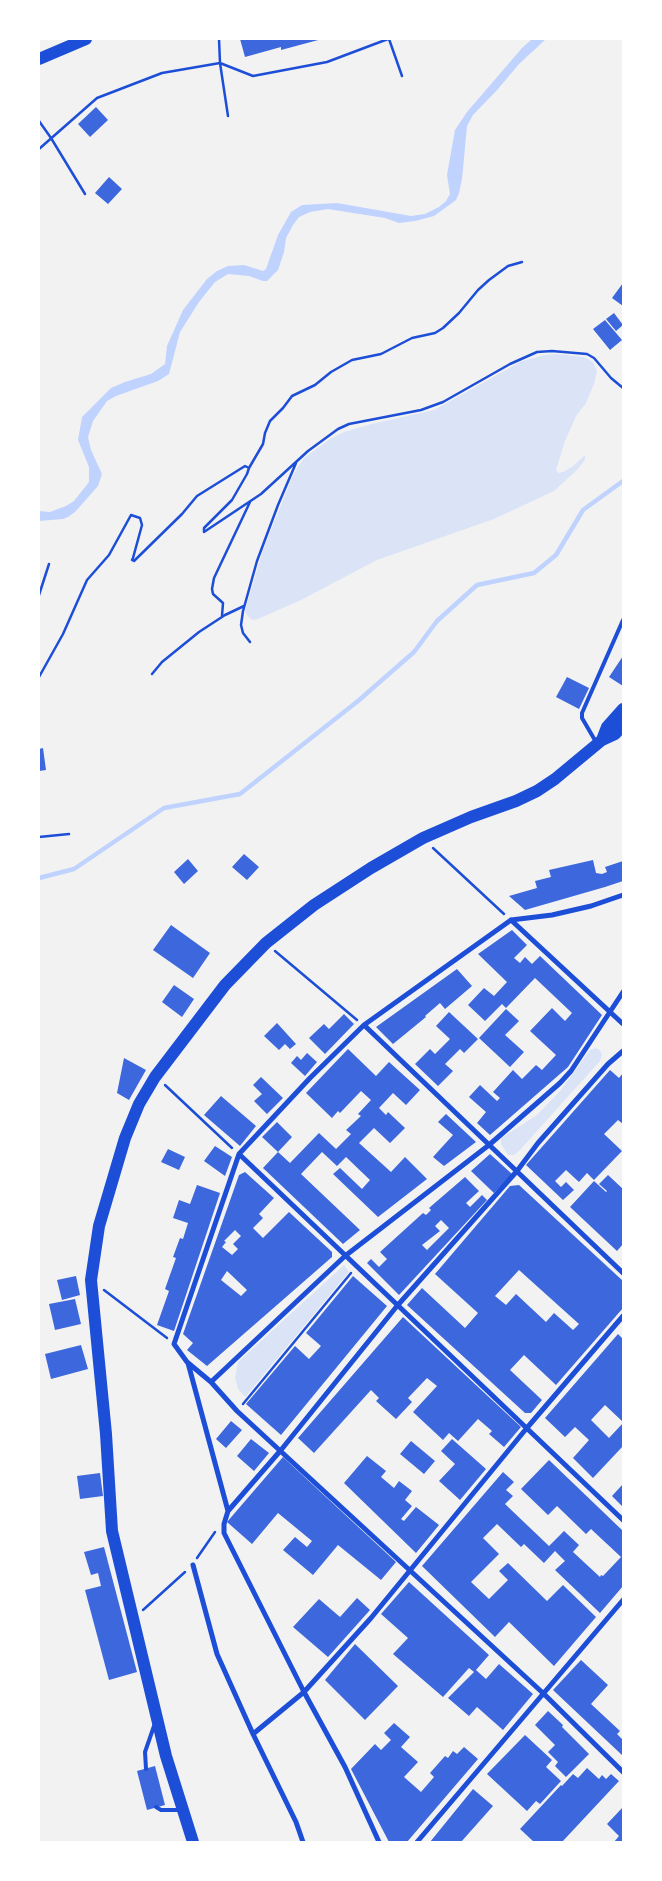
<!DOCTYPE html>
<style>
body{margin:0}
#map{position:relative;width:662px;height:1881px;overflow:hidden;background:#f2f2f2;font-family:"IBM Plex Sans",sans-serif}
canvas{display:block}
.frame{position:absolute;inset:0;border:40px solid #fff;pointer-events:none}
</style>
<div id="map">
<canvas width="662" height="1881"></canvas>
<div class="frame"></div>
</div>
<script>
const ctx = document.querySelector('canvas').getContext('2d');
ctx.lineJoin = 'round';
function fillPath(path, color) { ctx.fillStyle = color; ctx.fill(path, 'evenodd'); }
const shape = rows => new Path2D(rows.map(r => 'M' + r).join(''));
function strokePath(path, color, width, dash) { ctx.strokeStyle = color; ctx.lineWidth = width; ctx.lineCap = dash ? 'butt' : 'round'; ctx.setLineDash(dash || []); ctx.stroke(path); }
fillPath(shape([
 [557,354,584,357,593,362,597,371,594,384,586,403,576,416,565,441,556,470,559,473,565,471,573,466,585,455,585,460,577,470,554,491,494,519,377,560,301,600,258,619,252,620,246,614,245,610,263,550,293,475,304,458,330,439,344,432,371,424,434,410,522,361,545,355],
 [596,1048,600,1050,602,1055,600,1061,519,1151,514,1155,508,1155,501,1144,501,1138,537,1115,561,1090,590,1050],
 [344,1265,349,1272,246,1396,244,1396,238,1389,235,1378,238,1362]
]), '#dbe4f7');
fillPath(shape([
 [532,39,546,39,519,64,498,89,473,115,467,126,462,179,459,193,456,200,434,216,415,221,399,223,385,218,328,209,310,212,299,217,293,225,286,238,284,252,278,270,267,281,263,281,249,276,228,274,215,282,199,302,180,332,169,374,158,381,116,396,107,401,93,421,88,437,91,450,102,474,98,486,75,512,68,517,63,519,39,521,39,511,50,512,66,506,74,501,89,482,89,467,78,440,82,417,111,388,125,382,151,374,165,364,167,346,183,310,207,279,217,271,228,266,244,265,263,271,266,269,278,235,291,212,302,205,337,203,411,216,425,214,439,207,446,201,450,194,447,175,455,130,467,112,522,48]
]), '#bfd3fe');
strokePath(shape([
 [39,878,74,869,164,808,240,794,358,701,414,652,437,621,477,585,534,573,556,555,583,510,623,481]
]), '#bfd3fe', 4.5);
fillPath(shape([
 [240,39,322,39,281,50,281,47,245,57],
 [96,107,108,120,90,137,78,124],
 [109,177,122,189,108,204,95,193],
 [623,283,623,306,612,298],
 [614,313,623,325,616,331,606,319],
 [605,320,622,340,610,350,593,329],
 [623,656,623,686,609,677],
 [567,677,589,688,579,709,556,697],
 [43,748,46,770,39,771,39,749],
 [244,854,259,867,247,880,232,867],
 [188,859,198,871,184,884,174,872],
 [593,860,596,873,602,874,607,872,605,867,623,861,623,881,605,887,525,910,509,896,537,888,535,881,551,877,549,870],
 [171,925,210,953,193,978,153,950],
 [512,930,527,945,514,958,520,963,525,957,532,964,540,956,602,1015,568,1067,490,1135,477,1123,486,1112,469,1097,480,1085,497,1101,500,1098,493,1092,513,1070,522,1079,536,1065,542,1070,556,1055,530,1031,552,1008,565,1021,572,1013,535,978,506,1008,502,1004,485,1021,468,1005,484,988,494,996,507,982,478,954],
 [457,969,472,986,445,1009,440,1003,425,1016,426,1017,393,1044,376,1027],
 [174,985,194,999,182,1017,162,1002],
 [506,1009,519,1021,505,1035,524,1052,510,1067,479,1038],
 [449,1012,478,1039,464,1053,460,1049,445,1064,453,1071,438,1086,415,1064,430,1049,435,1054,450,1039,436,1026],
 [344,1014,354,1024,325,1054,309,1038,324,1024,329,1029],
 [277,1023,296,1044,290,1049,285,1044,279,1050,264,1036],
 [348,1049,376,1076,389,1062,420,1090,406,1105,393,1093,379,1108,386,1115,388,1112,405,1128,390,1143,374,1128,359,1143,391,1172,405,1157,427,1179,378,1217,333,1174,340,1168,362,1189,370,1180,346,1157,337,1166,322,1152,301,1174,360,1230,343,1244,263,1168,278,1152,290,1163,319,1133,336,1149,351,1134,346,1130,361,1116,358,1114,371,1100,361,1091,340,1113,338,1111,332,1118,306,1093],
 [307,1053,317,1062,305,1076,291,1063,297,1056,301,1060],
 [124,1058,146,1070,129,1100,117,1093],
 [610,1070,619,1078,623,1073,623,1124,618,1120,604,1134,622,1151,594,1180,587,1173,579,1182,566,1170,555,1181,561,1187,566,1182,574,1190,563,1200,526,1165],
 [261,1077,283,1098,267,1114,254,1101,262,1094,253,1085],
 [221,1096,256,1126,240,1146,204,1115],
 [446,1114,476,1142,444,1166,433,1157,453,1135,438,1122],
 [277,1122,292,1137,278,1152,262,1137],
 [215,1146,232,1157,225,1176,204,1161],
 [168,1149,185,1157,179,1170,161,1162],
 [490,1154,512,1174,494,1193,471,1171],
 [245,1172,274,1198,259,1214,263,1218,253,1228,263,1238,289,1212,332,1252,332,1257,207,1366,187,1350,193,1343,183,1334,239,1175],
 [235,1230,241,1236,233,1244,238,1249,232,1255,222,1247,226,1242,224,1241],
 [227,1271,247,1290,241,1296,221,1280],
 [608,1175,623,1189,623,1244,617,1251,570,1207,594,1181,606,1192,607,1191,599,1184],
 [465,1177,479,1191,466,1203,470,1207,482,1195,487,1200,399,1295,367,1263,371,1259,379,1267,387,1259,380,1252,423,1213,426,1215,431,1210,429,1208],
 [441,1220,449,1228,427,1250,422,1245,440,1231,435,1226],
 [197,1185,220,1193,174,1331,157,1325,169,1291,165,1289,176,1258,173,1257,180,1238,183,1239,188,1223,173,1218,179,1200,190,1204],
 [519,1185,623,1281,623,1308,556,1385,524,1355,510,1370,542,1400,531,1413,525,1413,407,1305,422,1288,465,1328,478,1313,435,1274,510,1186],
 [519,1270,579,1324,573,1330,554,1313,546,1322,516,1294,506,1305,495,1296],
 [76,1276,80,1295,62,1300,57,1280],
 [353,1276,387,1306,281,1435,246,1404,295,1346,309,1359,321,1346,306,1333],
 [75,1299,81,1324,55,1330,49,1304],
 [403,1317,521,1427,504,1447,489,1434,492,1431,478,1419,458,1441,449,1433,443,1440,413,1412,437,1386,427,1378,408,1398,412,1402,396,1419,376,1401,379,1398,371,1390,314,1453,298,1438],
 [618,1334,623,1339,623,1422,605,1405,591,1420,609,1438,623,1423,623,1446,593,1478,573,1458,589,1440,575,1427,565,1437,545,1418],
 [81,1345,88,1369,51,1379,45,1354],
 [231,1421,242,1430,226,1448,216,1439],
 [251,1439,269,1453,254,1471,237,1456],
 [452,1439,486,1469,460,1500,439,1481,455,1464,441,1451],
 [411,1441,435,1461,424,1474,400,1454],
 [367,1456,386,1471,381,1477,394,1488,399,1481,412,1491,405,1500,412,1506,401,1519,404,1521,416,1507,439,1525,416,1553,344,1483],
 [283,1457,396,1562,381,1580,338,1545,313,1575,283,1550,295,1537,307,1547,312,1541,278,1513,252,1544,227,1522],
 [549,1460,623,1531,623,1586,600,1613,555,1570,565,1561,555,1551,544,1563,524,1544,521,1547,497,1524,483,1538,499,1554,471,1582,489,1599,508,1580,499,1571,508,1563,547,1601,563,1585,596,1617,554,1666,509,1622,495,1637,422,1566,503,1472,514,1482,506,1490,513,1496,505,1504,549,1546,564,1531,579,1545,573,1552,600,1577,601,1575,603,1576,621,1557,591,1529,586,1534,557,1506,548,1515,521,1489],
 [100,1473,103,1496,80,1499,77,1476],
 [623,1484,623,1507,612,1496],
 [104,1547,137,1672,109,1680,85,1590,101,1586,98,1573,91,1575,84,1552],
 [409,1582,489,1655,476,1670,486,1679,499,1664,533,1694,503,1730,477,1707,469,1716,448,1698,474,1672,469,1668,443,1697,393,1654,408,1638,381,1614],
 [357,1598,370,1610,328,1657,293,1627,319,1599,340,1617],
 [355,1644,398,1686,365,1720,325,1680],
 [581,1660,608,1685,591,1704,620,1731,617,1734,623,1740,623,1756,553,1690],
 [548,1711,563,1725,562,1727,589,1754,566,1777,555,1766,558,1762,548,1752,555,1745,535,1725],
 [394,1723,410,1737,401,1747,418,1762,404,1777,421,1792,434,1777,430,1773,445,1756,448,1758,453,1751,457,1754,464,1747,478,1759,407,1842,389,1842,351,1769,375,1744,381,1750,391,1740,384,1733],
 [525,1735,552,1760,546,1767,561,1781,540,1804,536,1801,527,1811,487,1774],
 [155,1766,165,1805,147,1810,137,1771],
 [587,1768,599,1779,602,1775,606,1779,611,1774,619,1781,562,1842,534,1842,520,1829,561,1785,562,1786,573,1774,578,1778],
 [473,1789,493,1806,461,1842,430,1842],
 [623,1807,623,1842,614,1842,619,1836,607,1824]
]), '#3d67dc');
strokePath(shape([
 [219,39,220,63,228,116],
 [389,39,402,76],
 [39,121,51,138,85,194],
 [39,149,97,98,162,73,220,63,253,76,327,62,388,39],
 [249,468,263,444,265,433,270,421,283,408,292,396,315,385,331,372,352,360,381,354,412,338,435,333,443,328,459,313,478,290,489,280,508,266,522,262],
 [39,595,49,564],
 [222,616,223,603,213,594,212,589,214,578,250,502],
 [250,642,243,633,241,625,243,611,257,561,278,505,296,463],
 [152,674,162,662,199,632,225,615,244,606],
 [39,677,63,634,87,580,109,555,131,515,140,518,142,525,133,558,132,560,134,561,182,514,197,496,245,466,249,468,247,474,232,500,204,528,204,532,261,494,308,451,338,429,349,424,421,410,443,402,510,364,537,352,552,351,587,354,594,358,611,378,623,388],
 [39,837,69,834],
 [433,848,504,914],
 [275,951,357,1020],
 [165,1085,232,1148],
 [104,1290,167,1338],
 [243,1404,351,1273],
 [197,1558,215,1532],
 [143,1610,185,1572]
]), '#1d4ed8', 2.5);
strokePath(shape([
 [596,742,582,718,582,713,623,620],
 [146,1769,145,1752,154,1726],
 [156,1807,161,1810,181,1810]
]), '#1d4ed8', 4);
strokePath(shape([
 [623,895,591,906,552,915,511,920,364,1025,310,1078,239,1154,174,1344,187,1362,211,1382,237,1411,544,1694,623,1772],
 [511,920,623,1024],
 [364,1025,623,1273],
 [239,1154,623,1520],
 [188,1363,228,1511,224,1524,224,1533,304,1692,345,1767,379,1842],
 [211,1382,345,1256,489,1145,560,1083,571,1071,623,992],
 [228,1511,281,1450,397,1306,517,1171,538,1143,608,1064,623,1051],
 [193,1565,217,1654,253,1734,296,1822,303,1842],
 [253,1734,304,1692,371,1618,526,1429,623,1316],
 [417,1842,623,1600]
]), '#1d4ed8', 5);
strokePath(shape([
 [39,59,86,39],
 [602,740,607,727,623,709],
 [193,1842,166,1756,112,1531,106,1434,91,1280,99,1226,125,1138,139,1104,155,1077,225,985,266,943,314,905,371,868,423,838,471,817,516,801,537,791,555,779,602,740,615,734,623,725]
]), '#1d4ed8', 12);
</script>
